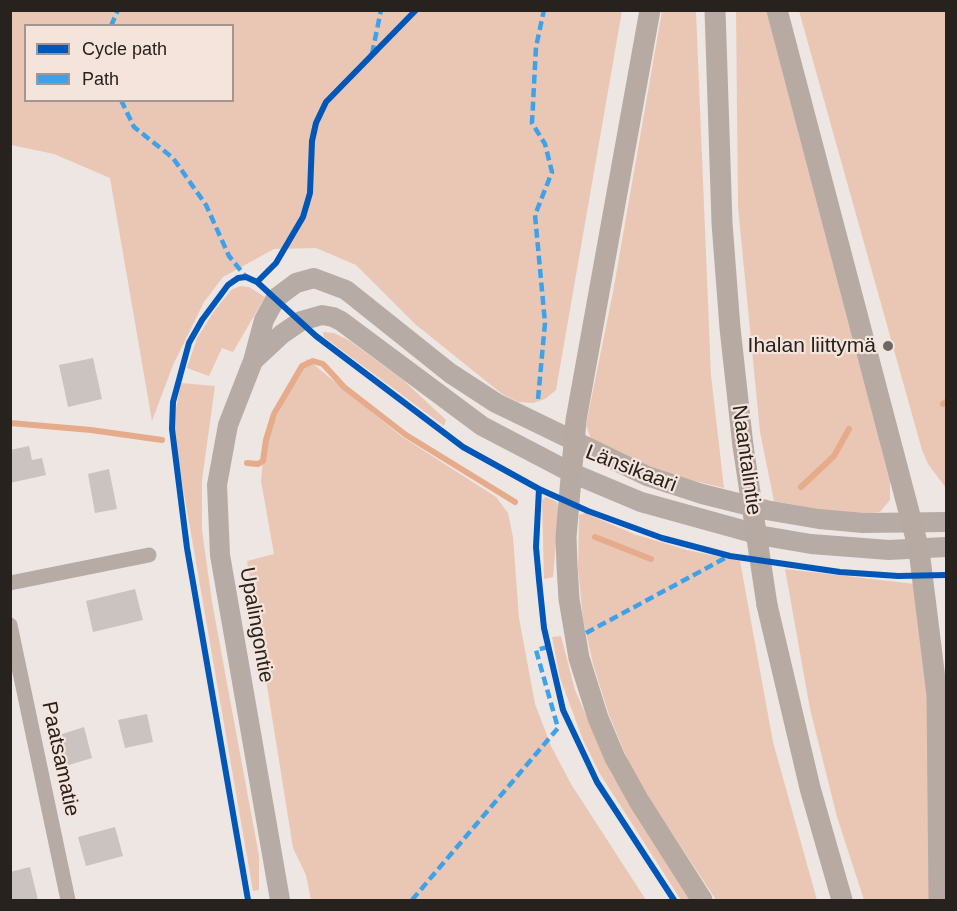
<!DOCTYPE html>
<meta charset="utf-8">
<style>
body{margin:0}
#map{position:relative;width:957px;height:911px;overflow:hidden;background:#eee6e2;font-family:Arial,sans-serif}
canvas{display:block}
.frame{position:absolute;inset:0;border:12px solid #28221f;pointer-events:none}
.legend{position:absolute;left:24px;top:24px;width:210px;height:78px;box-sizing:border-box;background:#f4e4dc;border:2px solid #a29690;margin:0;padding:8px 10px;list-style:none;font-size:18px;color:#28221f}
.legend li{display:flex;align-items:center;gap:12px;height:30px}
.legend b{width:30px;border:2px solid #a29690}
</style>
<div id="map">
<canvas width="957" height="911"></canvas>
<div class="frame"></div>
<ul class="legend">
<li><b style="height:8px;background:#0057b8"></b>Cycle path</li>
<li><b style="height:8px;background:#3ea2ea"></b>Path</li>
</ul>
</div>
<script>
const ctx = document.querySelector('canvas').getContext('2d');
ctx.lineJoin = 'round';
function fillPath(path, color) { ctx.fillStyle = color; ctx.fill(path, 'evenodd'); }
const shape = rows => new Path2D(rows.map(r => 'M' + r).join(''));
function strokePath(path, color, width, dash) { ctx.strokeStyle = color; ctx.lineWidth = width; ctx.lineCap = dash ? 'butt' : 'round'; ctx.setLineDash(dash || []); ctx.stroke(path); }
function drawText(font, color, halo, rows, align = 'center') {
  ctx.font = font + ' Arial,sans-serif'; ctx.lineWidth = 4.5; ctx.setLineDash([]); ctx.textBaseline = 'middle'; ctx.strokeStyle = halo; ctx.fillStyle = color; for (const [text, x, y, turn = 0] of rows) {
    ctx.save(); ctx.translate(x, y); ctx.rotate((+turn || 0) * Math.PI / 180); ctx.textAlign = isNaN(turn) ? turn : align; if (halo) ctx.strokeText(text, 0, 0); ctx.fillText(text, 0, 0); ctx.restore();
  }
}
fillPath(shape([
 [10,11,622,11,556,390,545,399,533,403,518,402,502,394,415,324,356,265,316,248,274,249,223,277,204,302,173,365,152,421,110,178,54,154,11,145],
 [26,26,232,26,232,100,26,100],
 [662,11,696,11,711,375,724,488,674,476,599,446,592,442,586,425,613,292],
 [736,11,767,11,890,477,890,500,880,512,851,515,774,501,760,432,738,207],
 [799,11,945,11,946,488,928,464,922,450],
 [240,286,249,287,265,297,233,352,222,348,209,376,187,368,197,338,215,310,231,290],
 [323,332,334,333,350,341,402,379,446,420,444,426,324,337],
 [307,359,401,436,496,497,508,513,513,537,519,618,535,704,551,746,571,784,646,900,311,900,306,875,293,848,247,561,274,554,261,481,265,438],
 [181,383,215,386,202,480,202,530,212,602,259,856,259,890,253,891,177,453,174,419],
 [546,497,557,502,559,510,553,577,544,579,542,500],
 [585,513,634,534,687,550,740,561,773,742,817,900,716,900,655,807,631,768,609,715,593,664,583,619,578,569,579,515],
 [785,569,915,584,927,687,930,900,864,900,837,817,810,709],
 [561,636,575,690,611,773,690,900,681,900,600,774,583,740,560,678,552,637]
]), '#eac7b4');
strokePath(shape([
 [943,404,946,402],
 [10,423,91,430,162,440],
 [247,463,258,464,263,461,266,440,274,414,302,366,313,361,323,364,344,387,406,435,515,502],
 [801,487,834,456,849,429],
 [595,537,651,559]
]), '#e6ab8a', 6);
fillPath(shape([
 [93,358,102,399,68,407,59,365],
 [29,446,32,460,42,458,46,475,10,483,10,450],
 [109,469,117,509,95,513,88,474],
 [135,589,143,620,93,632,86,601],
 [147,714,153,742,125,748,118,720],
 [84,727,92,758,59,768,50,738],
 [115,827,123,856,86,866,78,837],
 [30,867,38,900,10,900,10,872]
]), '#cac3c0');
strokePath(shape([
 [10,583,149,555],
 [10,625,68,900]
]), '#b7aba6', 15);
strokePath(shape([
 [253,361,282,334,301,321,322,315,333,317,341,321,482,426,572,473,641,502,764,536,811,544,889,550,946,547],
 [280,900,220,555,217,485,228,425,253,361,264,320,276,298,296,283,314,278,346,290,450,373,496,403,647,476,702,494,766,510,819,519,863,523,946,522]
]), '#b7aba6', 20);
strokePath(shape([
 [650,10,576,420,566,537,567,566,569,599,579,658,598,718,615,758,639,801,702,900],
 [715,10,722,223,730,328,743,446],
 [777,10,919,550,937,695,939,900],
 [767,605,810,788,842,900]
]), '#b7aaa3', 21);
strokePath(shape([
 [743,446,767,605]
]), '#b7aaa3', 21);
strokePath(shape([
 [111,26,118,10],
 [372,54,381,10],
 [121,100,134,127,173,158,206,205,229,256,246,277],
 [538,399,545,323,535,215,552,172,545,144,532,123,536,47,544,10],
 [586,633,729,556],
 [412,900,558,728,536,650,548,647]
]), '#3ea2ea', 4.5, [9, 4.5]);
strokePath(shape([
 [257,282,276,263,303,217,310,193,312,141,316,123,326,102,416,10],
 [539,489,536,547,539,580,544,628,563,710,597,782,674,900],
 [248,900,187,548,172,429,173,402,189,343,202,320,228,285,238,278,246,277,257,282,316,336,463,447,539,489,588,511,662,538,730,556,840,572,898,576,946,575]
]), '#0057b8', 6);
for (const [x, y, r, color] of [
 [888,346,6,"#6d6763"]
]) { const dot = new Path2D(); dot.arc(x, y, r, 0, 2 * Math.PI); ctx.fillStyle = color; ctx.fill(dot); strokePath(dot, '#f4e4dc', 2); }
drawText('21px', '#28221f', '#f4e4dc', [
 ["Ihalan liittymä",876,346]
], 'right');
drawText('21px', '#28221f', '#f4e4dc', [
 ["Naantalintie",746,460,82],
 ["Länsikaari",631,469,21],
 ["Upalingontie",256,625,80],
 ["Paatsamatie",60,759,78]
]);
</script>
